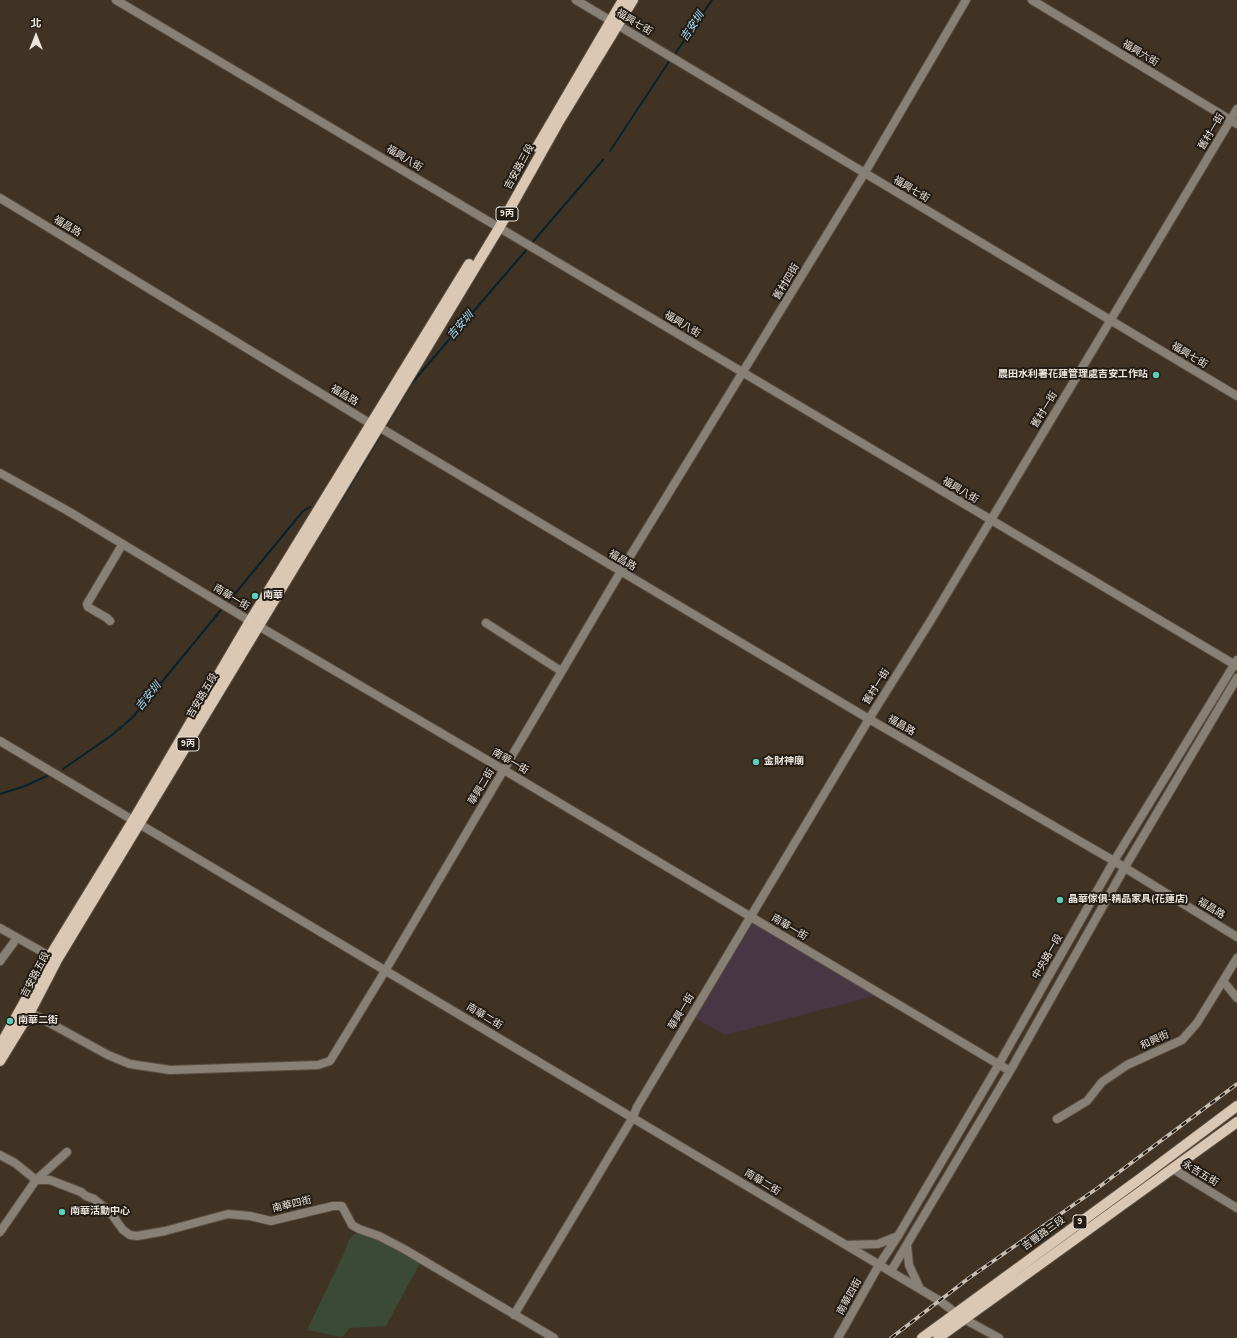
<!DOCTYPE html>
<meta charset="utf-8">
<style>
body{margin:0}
#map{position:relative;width:1237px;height:1338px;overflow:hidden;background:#403324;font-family:"Source Sans 3","Noto Sans TC",sans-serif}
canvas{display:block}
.north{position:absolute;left:16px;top:16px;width:40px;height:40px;-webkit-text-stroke:3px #221c15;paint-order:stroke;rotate:0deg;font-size:11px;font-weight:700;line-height:16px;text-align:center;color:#ede5dc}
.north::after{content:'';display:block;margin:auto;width:14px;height:18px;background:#ede5dc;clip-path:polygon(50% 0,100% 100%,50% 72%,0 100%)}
</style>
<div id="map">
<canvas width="1237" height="1338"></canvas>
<div class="north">北</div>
</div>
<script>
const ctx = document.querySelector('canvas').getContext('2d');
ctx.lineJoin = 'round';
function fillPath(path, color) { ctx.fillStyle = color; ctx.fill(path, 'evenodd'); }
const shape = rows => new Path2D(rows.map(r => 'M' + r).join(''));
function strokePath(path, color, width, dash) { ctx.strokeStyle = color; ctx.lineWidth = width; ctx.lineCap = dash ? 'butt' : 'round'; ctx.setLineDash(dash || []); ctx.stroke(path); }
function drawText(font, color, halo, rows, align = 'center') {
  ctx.font = font + ' "Source Sans 3","Noto Sans TC",sans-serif'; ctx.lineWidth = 4; ctx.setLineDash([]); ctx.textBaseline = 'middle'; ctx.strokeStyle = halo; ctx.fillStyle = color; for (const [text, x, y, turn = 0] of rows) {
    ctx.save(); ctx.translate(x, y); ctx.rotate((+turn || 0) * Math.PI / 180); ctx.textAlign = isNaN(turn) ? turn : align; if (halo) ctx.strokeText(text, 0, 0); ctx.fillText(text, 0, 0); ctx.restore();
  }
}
fillPath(shape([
 [753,920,878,995,725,1035,695,1018]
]), '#473744');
fillPath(shape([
 [361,1232,420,1263,386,1326,350,1328,342,1337,307,1330,345,1251,349,1240,353,1235]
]), '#3a4a35');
strokePath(shape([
 [675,54,712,0],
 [610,151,670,60],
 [531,244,603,160],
 [385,427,411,384,528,248],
 [338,503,340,502,383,431],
 [229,601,303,511,310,507],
 [63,769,112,735,133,717,221,610],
 [0,794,25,786,51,774]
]), '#06222e', 2);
const minor = shape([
 [116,0,1237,666],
 [576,0,1237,396],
 [1032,0,1237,124],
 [0,198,371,424,379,427,869,719,1114,861,1237,937],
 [0,473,68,511,250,621,504,770,1010,1071],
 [110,621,107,618,88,607,87,604,122,545],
 [486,623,561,671],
 [0,741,940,1301,964,1319,999,1338],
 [0,928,55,959],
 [0,961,17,938],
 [1223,981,1237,998],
 [26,1010,108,1055,130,1064,170,1070,318,1065,330,1061,385,971,621,571,864,174,966,0],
 [1057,1119,1087,1101,1102,1082,1127,1065,1182,1040,1197,1023,1237,958],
 [0,1155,15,1163,36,1180,50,1180,81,1192,86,1196,94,1199,110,1212,123,1230,130,1235,137,1236,165,1231,228,1214,250,1216,271,1221,333,1206,342,1206,352,1225,359,1229,379,1236,404,1249,554,1338],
 [1173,1169,1237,1208],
 [0,1232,36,1180,67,1152],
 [847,1245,878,1244,898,1236],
 [907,1245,909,1265,920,1289],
 [891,1271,1010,1071,1125,867,1237,678],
 [514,1315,633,1117,637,1107,751,916,869,719,931,620,1237,109],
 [838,1338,879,1265,898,1236,999,1064,1114,861,1237,660]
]);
const major = shape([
 [537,147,623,0],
 [0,1046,50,956,134,819,250,621,469,264],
 [0,1061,30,1012,57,960,499,228,558,123,633,0],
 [922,1338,1141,1178,1237,1106],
 [938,1338,1237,1122]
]);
strokePath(minor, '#5c4f41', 10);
strokePath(major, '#5c4f41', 12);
strokePath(minor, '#887f75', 8);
strokePath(major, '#dbc8b4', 10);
const rail = shape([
 [891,1338,969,1278,1099,1187,1237,1084]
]);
strokePath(rail, '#c7beb4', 3.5);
strokePath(rail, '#221c15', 2, [6]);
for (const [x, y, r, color] of [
 [1156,375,4,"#5dceb8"],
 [255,596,4,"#5dceb8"],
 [756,762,4,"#5dceb8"],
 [1060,900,4,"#5dceb8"],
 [10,1021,4,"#5dceb8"],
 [62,1212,4,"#5dceb8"]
]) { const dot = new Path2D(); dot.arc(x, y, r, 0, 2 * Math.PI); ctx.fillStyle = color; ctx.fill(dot); strokePath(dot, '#221c15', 1.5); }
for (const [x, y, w] of [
 [507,214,22],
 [188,744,22],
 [1080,1222,14]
]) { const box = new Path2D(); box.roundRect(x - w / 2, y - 7, w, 14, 3); ctx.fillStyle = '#221c15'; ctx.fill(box); strokePath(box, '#ede5dc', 1); }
drawText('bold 9px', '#ede5dc', null, [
 ["9丙",507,214],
 ["9丙",188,744],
 ["9",1080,1222]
]);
drawText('10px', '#ede5dc', '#221c15', [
 ["福興七街",634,23,31],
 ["福興六街",1140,54,31],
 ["舊村一街",1212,132,-59],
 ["福興八街",404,159,31],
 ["吉安路三段",520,167,-61],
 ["福興七街",911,190,31],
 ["福昌路",67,227,31],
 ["舊村四街",787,282,-59],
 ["福興八街",682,325,31],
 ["福興七街",1189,356,31],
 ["福昌路",344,396,31],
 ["舊村一街",1045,410,-59],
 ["福興八街",960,491,31],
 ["福昌路",622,561,31],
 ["南華一街",231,598,31],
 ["舊村一街",877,687,-58],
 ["吉安路五段",203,696,-59],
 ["福昌路",901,726,30],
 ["南華一街",510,762,30],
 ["華興二街",482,787,-59],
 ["福昌路",1211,909,32],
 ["南華一街",789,928,31],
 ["中央路一段",1048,957,-60],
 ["吉安路五段",36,975,-62],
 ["華興一街",682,1012,-59],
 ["南華二街",484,1017,31],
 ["和興街",1155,1041,-25],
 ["永吉五街",1200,1174,31],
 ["南華二街",762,1183,31],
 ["南華四街",292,1205,-13],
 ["吉豐路三段",1044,1234,-36],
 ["南華四街",850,1297,-61]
]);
drawText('bold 10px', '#ede5dc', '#221c15', [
 ["農田水利署花蓮管理處吉安工作站",1148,375,"right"],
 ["南華",263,596],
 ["金財神廟",764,762],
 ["晶華傢俱-精品家具(花蓮店)",1068,900],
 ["南華二街",18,1021],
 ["南華活動中心",70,1212]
], 'left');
drawText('italic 11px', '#a3dcfa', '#221c15', [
 ["吉安圳",693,27,-56],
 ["吉安圳",461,326,-49],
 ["吉安圳",149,697,-51]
]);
</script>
